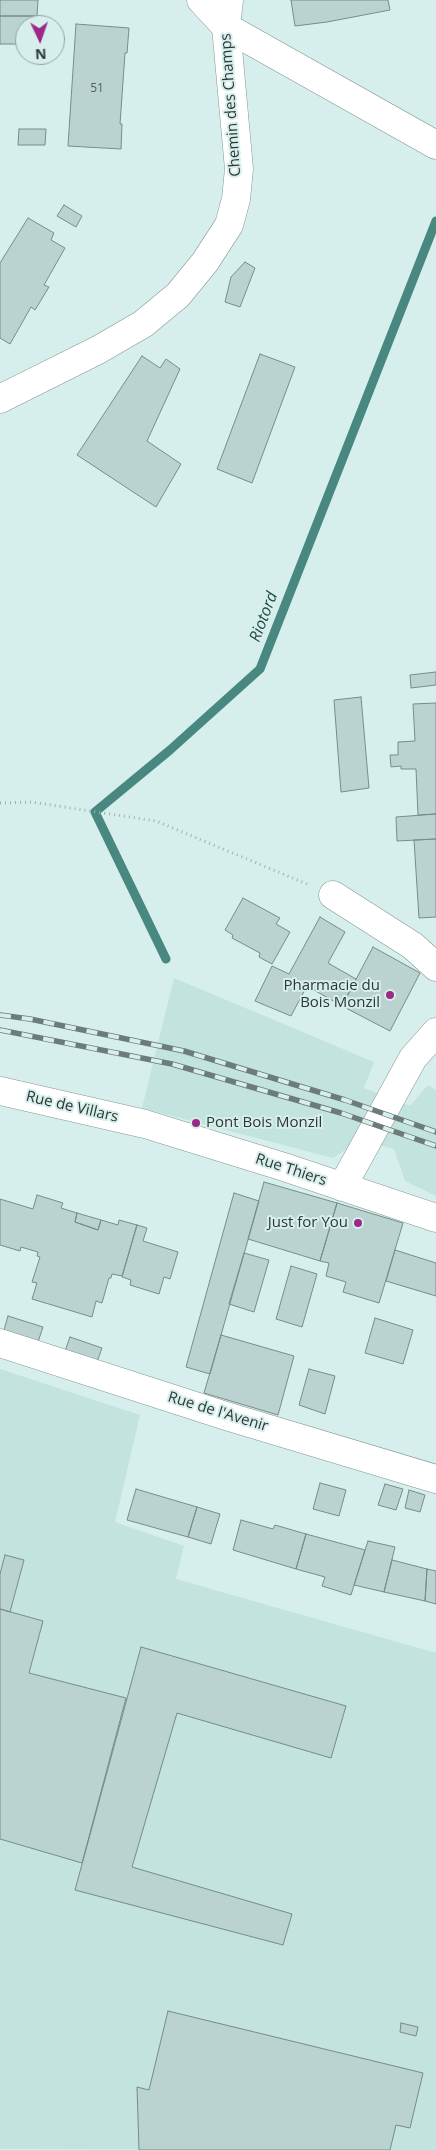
<!DOCTYPE html>
<style>
body{margin:0}
#map{position:relative;width:436px;height:2150px;overflow:hidden;background:#d7efec;font-family:"Open Sans",sans-serif}
canvas{display:block}
.north{position:absolute;left:15px;top:15px;width:50px;height:50px;box-sizing:border-box;background:#d7efec;border:1px solid #93a5a3;border-radius:50%;rotate:177deg;font-size:14px;font-weight:700;line-height:20px;text-align:center;color:#2e3736}
.north::after{content:'';display:block;margin:auto;width:18px;height:22px;background:#9c2986;clip-path:polygon(50% 0,100% 100%,50% 72%,0 100%)}
</style>
<div id="map">
<canvas width="436" height="2150"></canvas>
<div class="north">N</div>
</div>
<script>
const ctx = document.querySelector('canvas').getContext('2d');
ctx.lineJoin = 'round';
function fillPath(path, color) { ctx.fillStyle = color; ctx.fill(path, 'evenodd'); }
const shape = rows => new Path2D(rows.map(r => 'M' + r).join(''));
function strokePath(path, color, width, dash) { ctx.strokeStyle = color; ctx.lineWidth = width; ctx.lineCap = dash ? 'butt' : 'round'; ctx.setLineDash(dash || []); ctx.stroke(path); }
function drawText(font, color, halo, rows, align = 'center') {
  ctx.font = font + ' "Open Sans",sans-serif'; ctx.lineWidth = 4; ctx.setLineDash([]); ctx.textBaseline = 'middle'; ctx.strokeStyle = halo; ctx.fillStyle = color; for (const [text, x, y, turn = 0] of rows) {
    ctx.save(); ctx.translate(x, y); ctx.rotate((+turn || 0) * Math.PI / 180); ctx.textAlign = isNaN(turn) ? turn : align; if (halo) ctx.strokeText(text, 0, 0); ctx.fillText(text, 0, 0); ctx.restore();
  }
}
fillPath(shape([
 [174,978,374,1062,364,1088,410,1106,428,1085,436,1090,436,1196,405,1181,394,1149,360,1140,333,1158,142,1108],
 [0,1369,140,1415,115,1522,184,1546,176,1579,436,1653,436,2150,0,2149]
]), '#c2e3de');
strokePath(shape([
 [166,959,95,812,170,750,260,669,436,221]
]), '#498881', 9);
const building = shape([
 [0,0,38,0,37,16,0,16,0,0],
 [291,0,388,0,390,10,327,22,295,26,291,0],
 [0,16,37,16,37,25,25,25,25,44,0,44,0,16],
 [76,24,129,28,127,53,125,53,120,124,122,124,121,149,68,146,76,24],
 [19,129,46,129,45,145,18,145,19,129],
 [64,205,82,216,76,227,57,216,64,205],
 [28,218,54,233,51,240,65,248,44,285,49,287,35,310,31,307,10,344,0,338,0,263,28,218],
 [245,262,255,268,240,307,225,302,231,277,245,262],
 [260,354,295,367,252,483,217,469,260,354],
 [142,356,160,368,166,359,180,369,147,441,181,464,156,507,77,455,142,356],
 [436,672,436,685,411,688,410,675,436,672],
 [361,697,369,788,341,792,334,700,361,697],
 [436,703,436,814,418,815,416,769,401,769,401,766,391,767,390,755,398,755,398,742,415,741,413,704,436,703],
 [436,814,436,839,397,841,396,817,436,814],
 [436,839,436,917,419,918,414,840,436,839],
 [243,898,280,918,276,924,290,932,272,964,259,957,260,953,232,938,233,935,225,930,243,898],
 [320,917,345,932,328,963,356,979,342,1006,307,986,291,1016,255,1001,272,966,289,974,320,917],
 [373,947,420,973,390,1031,342,1006,373,947],
 [264,1182,337,1203,320,1261,248,1239,264,1182],
 [234,1193,259,1201,210,1374,186,1367,234,1193],
 [37,1195,63,1203,61,1208,77,1213,75,1222,98,1230,101,1220,118,1225,119,1220,137,1225,122,1276,112,1274,111,1278,109,1278,102,1303,96,1301,92,1317,32,1299,37,1283,32,1282,40,1257,37,1256,38,1252,21,1247,20,1251,0,1245,0,1199,33,1209,37,1195],
 [337,1203,403,1223,379,1303,343,1292,346,1282,326,1276,329,1263,320,1261,337,1203],
 [77,1213,101,1220,98,1230,75,1222,77,1213],
 [137,1225,147,1228,143,1241,178,1252,170,1279,164,1277,159,1294,130,1285,131,1280,122,1277,137,1225],
 [395,1250,436,1263,436,1296,386,1281,395,1250],
 [244,1253,269,1260,254,1312,229,1304,244,1253],
 [291,1266,317,1274,302,1327,276,1319,291,1266],
 [8,1316,43,1327,38,1342,4,1330,8,1316],
 [375,1318,413,1330,403,1364,365,1353,375,1318],
 [221,1335,294,1356,278,1415,204,1393,221,1335],
 [70,1337,102,1348,97,1362,65,1351,70,1337],
 [309,1369,335,1376,325,1414,299,1405,309,1369],
 [320,1483,346,1490,339,1516,313,1509,320,1483],
 [385,1484,403,1489,396,1510,378,1505,385,1484],
 [136,1489,197,1507,188,1537,127,1520,136,1489],
 [409,1490,425,1495,420,1512,405,1508,409,1490],
 [197,1507,220,1514,211,1544,188,1537,197,1507],
 [241,1520,273,1529,275,1525,306,1534,296,1569,233,1550,241,1520],
 [306,1534,365,1550,351,1595,322,1586,325,1577,296,1569,306,1534],
 [368,1541,395,1547,384,1592,354,1585,368,1541],
 [5,1555,24,1560,10,1612,0,1609,0,1574,5,1555],
 [392,1560,427,1569,425,1601,384,1592,392,1560],
 [427,1569,436,1571,436,1604,425,1601,427,1569],
 [0,1609,43,1621,29,1673,126,1698,82,1863,0,1839,0,1609],
 [141,1647,346,1706,331,1758,177,1713,132,1867,292,1914,283,1945,75,1890,141,1647],
 [168,2011,423,2073,410,2128,396,2125,390,2150,139,2150,137,2087,149,2090,168,2011],
 [401,2023,418,2027,416,2036,400,2032,401,2023]
]);
fillPath(building, '#bbd3d0');
strokePath(building, '#768c89', 1);
const minor = shape([
 [201,0,226,27,436,145],
 [0,399,98,350,143,324,178,295,205,262,229,225,236,199,239,169,226,27,229,0],
 [333,895,413,946,436,967],
 [0,1091,145,1124,284,1167,436,1218],
 [342,1187,413,1058,436,1032],
 [0,1343,226,1416,436,1479]
]);
strokePath(minor, '#809794', 29);
strokePath(shape([
 [0,803,31,802,156,821,307,884]
]), '#9eb1af', 3, [1, 4]);
strokePath(minor, '#fff', 28);
const rail = shape([
 [0,1015,30,1019,184,1051,345,1100,436,1132],
 [0,1030,172,1064,341,1113,436,1146]
]);
strokePath(rail, '#6d7c7a', 5.5);
strokePath(rail, '#d7efec', 4, [11]);
for (const [x, y, r, color] of [
 [390,995,5,"#9c2986"],
 [196,1123,5,"#9c2986"],
 [358,1223,5,"#9c2986"]
]) { const dot = new Path2D(); dot.arc(x, y, r, 0, 2 * Math.PI); ctx.fillStyle = color; ctx.fill(dot); strokePath(dot, '#d7efec', 2); }
drawText('12px', '#515e5c', null, [
 ["51",97,89]
]);
drawText('15px', '#2e3736', '#d7efec', [
 ["Chemin des Champs",231,105,-94],
 ["Rue de Villars",72,1107,13],
 ["Rue Thiers",291,1170,18],
 ["Rue de l'Avenir",218,1412,17]
]);
drawText('15px', '#2e3736', '#d7efec', [
 ["Pharmacie du",380,986],
 ["Bois Monzil",380,1003],
 ["Pont Bois Monzil",206,1123,"left"],
 ["Just for You",348,1223]
], 'right');
drawText('italic 16px', '#224946', '#d7efec', [
 ["Riotord",264,617,-69]
]);
</script>
